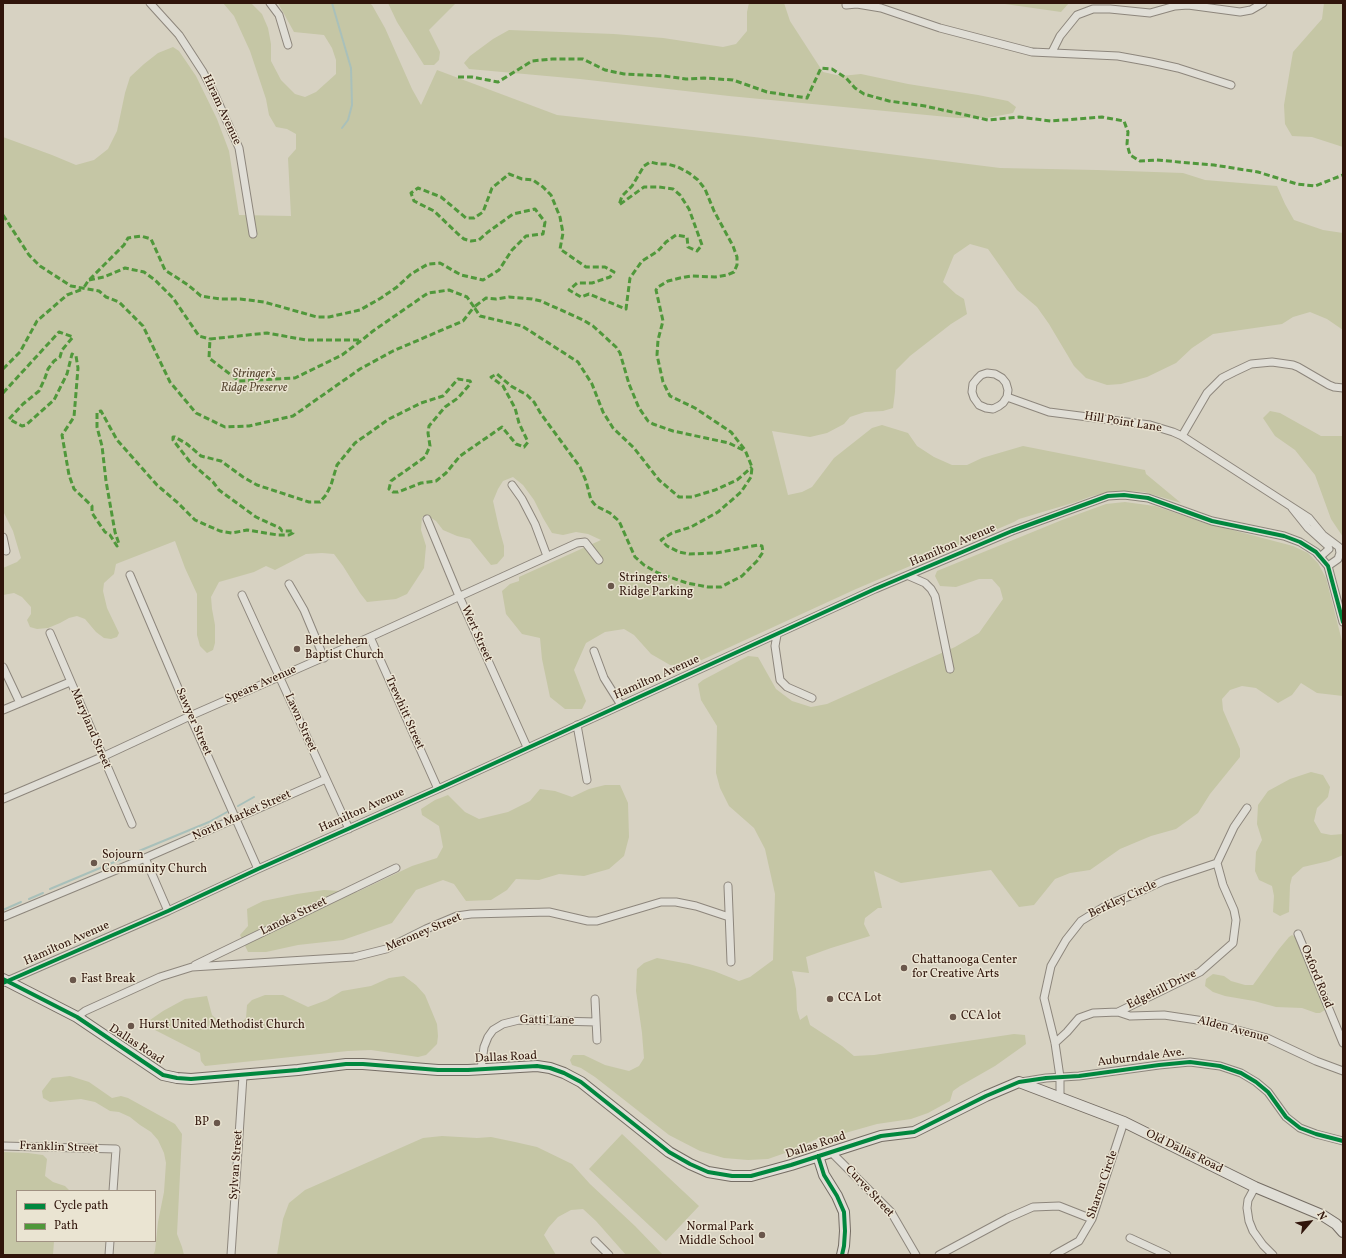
<!DOCTYPE html>
<style>
body{margin:0}
#map{position:relative;width:1346px;height:1258px;overflow:hidden;background:#d7d2c2;font-family:Vollkorn,serif}
canvas{display:block}
.frame{position:absolute;inset:0;border:4px solid #30150b;pointer-events:none}
.legend{position:absolute;left:16px;top:1190px;width:140px;height:52px;box-sizing:border-box;background:#eae4d2;border:1px solid #a09182;margin:0;padding:5px 7px;list-style:none;font-size:12px;color:#30150b}
.legend li{display:flex;align-items:center;gap:8px;height:20px}
.legend b{width:20px;border:1px solid #a09182}
.north{position:absolute;left:1290px;top:1202px;width:40px;height:40px;-webkit-text-stroke:3px #eae4d2;paint-order:stroke;rotate:62deg;font-size:11px;font-weight:700;line-height:16px;text-align:center;color:#30150b}
.north::after{content:'';display:block;margin:auto;width:14px;height:18px;background:#30150b;clip-path:polygon(50% 0,100% 100%,50% 72%,0 100%)}
</style>
<div id="map">
<canvas width="1346" height="1258"></canvas>
<div class="frame"></div>
<ul class="legend">
<li><b style="height:5px;background:#00873e"></b>Cycle path</li>
<li><b style="height:5px;background:#50983b"></b>Path</li>
</ul>
<div class="north">N</div>
</div>
<script>
const ctx = document.querySelector('canvas').getContext('2d');
ctx.lineJoin = 'round';
function fillPath(path, color) { ctx.fillStyle = color; ctx.fill(path, 'evenodd'); }
const shape = rows => new Path2D(rows.map(r => 'M' + r).join(''));
function strokePath(path, color, width, dash) { ctx.strokeStyle = color; ctx.lineWidth = width; ctx.lineCap = dash ? 'butt' : 'round'; ctx.setLineDash(dash || []); ctx.stroke(path); }
function drawText(font, color, halo, rows, align = 'center') {
  ctx.font = font + ' Vollkorn,serif'; ctx.lineWidth = 3; ctx.setLineDash([]); ctx.textBaseline = 'middle'; ctx.strokeStyle = halo; ctx.fillStyle = color; for (const [text, x, y, turn = 0] of rows) {
    ctx.save(); ctx.translate(x, y); ctx.rotate((+turn || 0) * Math.PI / 180); ctx.textAlign = isNaN(turn) ? turn : align; if (halo) ctx.strokeText(text, 0, 0); ctx.fillText(text, 0, 0); ctx.restore();
  }
}
fillPath(shape([
 [223,3,251,3,262,14,268,28,271,44,271,61,281,80,295,94,305,97,316,92,336,74,336,60,332,48,324,35,294,32,278,3,369,3,372,5,385,28,412,89,421,105,437,70,557,115,754,137,1000,168,1097,170,1183,173,1205,180,1277,186,1285,204,1294,220,1323,230,1343,233,1343,330,1327,319,1310,312,1293,317,1282,324,1213,334,1192,348,1176,363,1147,377,1121,384,1107,385,1086,378,1074,366,1049,324,1037,307,1017,290,988,249,970,244,954,255,943,282,956,294,964,299,967,314,951,324,910,356,896,370,895,392,893,408,883,411,865,412,850,417,844,424,827,433,810,437,772,431,788,495,802,492,812,487,834,458,872,428,882,425,908,433,917,446,934,457,952,465,967,465,982,458,1023,446,1145,470,1146,474,1181,503,1144,492,1129,491,1111,492,1092,496,1076,502,1019,519,1014,522,856,589,693,664,670,665,651,654,634,635,624,629,605,632,586,643,574,670,586,701,582,709,565,709,550,697,542,659,540,638,522,634,506,614,502,591,510,584,519,581,519,577,601,540,588,534,576,532,563,535,552,533,543,518,534,500,523,485,513,477,503,481,498,489,493,501,499,528,504,546,504,556,497,564,491,565,470,539,457,536,443,530,436,521,428,516,422,517,421,530,426,546,424,568,407,594,396,599,367,602,360,593,343,566,334,554,322,553,306,554,275,570,266,566,254,572,219,582,211,597,212,609,215,625,215,643,213,650,207,653,200,646,197,635,197,594,185,568,175,541,116,564,114,574,104,583,103,591,107,608,119,633,117,637,111,639,104,638,96,632,85,619,77,616,69,618,60,623,48,628,37,629,30,627,27,620,31,614,31,607,22,597,14,593,3,595,3,568,17,562,21,558,13,531,3,511,3,137,52,155,76,165,94,160,108,149,117,131,125,93,130,77,144,64,158,53,173,47,179,51,196,76,217,119,229,151,239,215,291,216,288,158,296,149,296,134,287,129,276,127,269,115,266,99,250,51,234,16],
 [388,3,456,3,429,30,440,52,439,60,434,65,424,65,397,22],
 [749,3,784,3,790,21,823,72,841,76,861,74,908,84,978,95,1008,101,1016,107,1013,113,987,118,958,118,729,96,580,79,469,69,464,63,470,56,493,39,509,30,614,34,663,38,723,47,736,44,747,31,747,12],
 [998,3,1069,3,1061,12],
 [1324,3,1343,3,1343,147,1312,137,1292,136,1285,124,1284,105,1293,52,1322,19],
 [1270,411,1280,413,1321,436,1343,436,1343,537,1331,519,1315,475,1295,450,1275,436,1263,418],
 [1125,502,1155,506,1202,522,1293,546,1308,553,1318,563,1326,578,1343,645,1343,696,1317,693,1301,683,1292,695,1278,703,1256,688,1242,686,1230,690,1222,699,1223,710,1240,749,1240,757,1210,794,1198,813,1176,829,1151,836,1120,849,1090,870,1070,873,1055,879,1034,905,1019,907,991,870,901,883,874,871,882,908,878,908,865,918,864,924,870,936,831,948,806,957,809,973,792,971,796,989,797,1010,800,1020,807,1015,810,1025,842,1046,854,1056,874,1055,1014,1034,1025,1035,1026,1044,995,1066,960,1086,953,1091,950,1101,928,1113,911,1119,877,1124,831,1137,819,1138,788,1152,768,1159,748,1160,724,1158,700,1151,669,1135,595,1077,581,1068,572,1065,570,1060,573,1055,584,1055,605,1065,629,1071,639,1066,644,1058,642,1033,636,991,637,969,644,963,657,958,689,964,714,971,739,981,750,977,773,960,775,894,765,849,754,828,729,806,720,788,716,773,717,726,701,700,698,684,703,680,748,656,758,657,776,689,792,701,811,707,827,704,955,647,979,633,1003,599,1000,588,992,579,979,579,956,587,940,586,935,576,937,571,1062,520,1106,504],
 [1311,772,1323,775,1330,787,1328,797,1317,808,1314,821,1321,833,1331,835,1343,834,1343,855,1329,861,1303,867,1292,877,1290,885,1289,912,1280,916,1273,912,1274,896,1272,886,1259,880,1255,871,1256,852,1262,840,1257,824,1258,805,1268,791,1290,779],
 [605,785,620,785,628,803,629,837,624,856,609,869,584,876,559,874,539,880,516,879,507,890,491,900,466,901,454,884,443,880,416,890,392,923,343,940,298,945,266,952,248,952,240,935,248,926,247,909,263,901,297,894,324,890,357,892,412,866,437,858,443,847,439,826,422,815,421,809,435,800,448,795,465,812,479,819,508,812,530,801,540,789,555,791,572,797,589,789],
 [1292,935,1295,937,1325,1010,1320,1013,1316,1013,1302,1008,1276,1007,1254,1001,1225,996,1213,992,1205,986,1206,979,1213,974,1224,976,1231,981,1245,985,1253,985,1279,949,1289,937],
 [404,976,416,985,425,995,437,1024,438,1036,437,1044,426,1055,418,1057,371,1050,348,1051,205,1066,201,1061,200,1053,155,1030,150,1020,163,1011,185,999,207,996,212,1015,225,1027,238,1026,246,1018,247,1005,252,1000,265,995,283,995,308,1007,327,1000,342,991,371,986,389,978],
 [70,1076,89,1082,112,1098,121,1096,128,1098,175,1124,182,1134,177,1234,182,1247,184,1255,153,1255,155,1251,158,1222,164,1192,166,1163,164,1153,158,1140,151,1132,140,1125,130,1117,119,1112,110,1111,95,1102,81,1099,50,1102,43,1098,42,1091,52,1078],
 [622,1134,699,1206,666,1241,589,1169],
 [442,1136,477,1138,491,1137,515,1142,537,1147,572,1164,590,1184,635,1226,663,1255,626,1255,596,1221,583,1209,571,1210,558,1217,549,1227,544,1235,556,1255,277,1255,283,1219,289,1203,305,1190,423,1138],
 [3,1152,28,1153,43,1155,47,1159,45,1176,53,1182,65,1186,70,1191,17,1191,17,1241,54,1241,53,1255,3,1255]
]), '#c5c6a5');
strokePath(shape([
 [332,3,351,68,352,105,348,120,342,128],
 [238,806,254,797],
 [139,851,209,822,227,812],
 [50,889,131,855],
 [29,899,43,893],
 [3,910,21,902]
]), '#a9c0ba', 2);
const street = shape([
 [150,3,179,35,203,72,214,93,239,148,253,234],
 [270,3,279,15,288,45],
 [846,5,857,4,881,8,940,28,1032,52,1118,56,1151,62,1178,68,1231,85],
 [1052,52,1060,36,1077,15,1093,9,1110,9,1150,13,1175,6,1188,5,1240,12,1251,10,1263,3],
 [1007,397,1008,390,1006,383,1002,378,995,374,987,373,981,375,977,379,973,384,972,392,974,398,979,405,986,408,993,409,999,406,1003,403,1007,397,1049,412,1150,425,1173,432,1182,436,1309,518,1323,535,1339,547,1340,553,1338,559,1328,566],
 [1182,436,1207,393,1222,378,1234,372,1251,364,1272,362,1293,365,1298,367,1329,385,1334,387,1343,388],
 [512,485,522,499,535,524,547,556],
 [1292,508,1308,528,1328,546,1329,549,1320,557],
 [427,519,459,596,527,747],
 [3,537,6,551],
 [130,575,190,716,258,869],
 [909,576,925,583,931,589,935,596,950,669],
 [289,584,304,610,324,658],
 [242,595,349,829],
 [50,633,132,824],
 [777,635,775,646,780,680,787,687,812,698],
 [370,637,438,789],
 [594,651,604,678,621,705],
 [3,667,20,703],
 [3,710,70,682],
 [577,725,587,780],
 [3,799,102,757,190,716,370,637,577,543,585,542,599,560],
 [145,858,168,911],
 [728,886,731,962],
 [3,917,145,858,326,779],
 [1298,934,1343,1043],
 [195,965,396,868],
 [5,982,168,911,258,869,438,789,875,589,1012,531,1108,496,1124,495,1148,498,1212,521,1284,536,1300,542,1316,552,1328,566,1343,622],
 [595,999,597,1040],
 [1118,1012,1130,1016,1164,1015,1204,1021,1267,1038,1316,1061,1343,1071],
 [77,1017,85,1011,160,977,192,967,354,957,386,949,426,929,457,916,471,914,549,912,588,921,597,921,661,902,676,902,696,906,729,917],
 [1055,1043,1067,1032,1079,1018,1093,1013,1118,1012,1200,972,1233,943,1236,920,1234,910,1223,885,1217,863],
 [481,1069,484,1047,488,1037,493,1030,503,1024,519,1020,596,1022],
 [1021,1082,1046,1078,1079,1076,1159,1065,1190,1062,1220,1066,1241,1073,1256,1082,1268,1092,1286,1117,1300,1128,1316,1134,1343,1141],
 [1060,1097,1060,1077,1055,1043,1044,998,1051,966,1066,940,1081,921,1107,905,1135,894,1163,881,1217,863,1234,827,1247,808],
 [3,1146,116,1149,113,1191],
 [831,1152,891,1212,916,1255],
 [1255,1187,1248,1200,1247,1208,1249,1221,1253,1231,1263,1245,1273,1255],
 [1130,1238,1167,1255],
 [595,1241,609,1255],
 [109,1255,110,1241],
 [231,1255,243,1076],
 [939,1255,1008,1218,1033,1207,1059,1206,1092,1219],
 [1054,1255,1079,1241,1092,1219,1124,1122]
]);
const secondary = shape([
 [3,979,77,1017,163,1075,177,1078,191,1079,298,1070,346,1064,363,1064,438,1070,468,1070,537,1066,550,1068,564,1073,581,1082,669,1152,690,1164,708,1172,732,1176,751,1176,791,1165,881,1136,914,1132,986,1096,1019,1082,1124,1122,1255,1187,1322,1215,1336,1224,1343,1232],
 [818,1156,824,1175,837,1196,844,1212,845,1231,844,1246,842,1255]
]);
strokePath(street, '#8d867c', 9);
strokePath(secondary, '#756d64', 12);
strokePath(street, '#e0ded6', 7);
strokePath(secondary, '#e0ded6', 10);
strokePath(shape([
 [458,77,472,77,498,82,532,61,552,59,583,59,605,70,624,74,664,76,686,79,704,78,733,80,767,92,807,98,821,68,832,69,846,78,855,88,864,94,889,101,925,106,988,120,1019,117,1051,121,1102,117,1124,121,1128,132,1127,144,1130,155,1140,161,1156,160,1214,165,1258,172,1297,184,1315,186,1343,175],
 [3,215,29,255,40,266,71,286,99,291,106,297,119,302,143,326,170,382,196,413,225,427,249,426,293,416,360,369,393,351,463,321,474,307,467,297,449,290,428,293,373,331,362,340,342,355,295,378,239,381,209,358,210,339,267,333,306,340,362,340],
 [89,280,104,277,125,268,144,272,155,280,173,298,199,336,210,339],
 [3,369,20,352,37,321,67,295,83,289],
 [3,393,59,332,73,337,62,350,60,357,54,361,48,369,45,378,39,391,23,404,9,419,22,426,26,425,54,400,67,374,72,354,76,356,78,368,74,417,62,435,69,475,74,489,92,506,92,513,105,532,110,535,117,546,119,544,115,532,106,481,102,446,97,427,97,412,101,411,117,440,157,485,178,503,195,520,220,531,232,533,247,530,278,535,289,535,293,533,293,531,282,531,280,528,256,517,219,490,213,482,190,462,173,440,173,437,175,437,187,444,201,456,221,461,243,477,257,485,309,502,320,502,326,495,331,485,337,465,355,443,389,419,421,403,443,396,458,379,470,381,471,383,458,398,445,407,429,426,428,433,430,446,425,457,391,481,389,489,393,492,398,492,421,483,436,481,446,473,460,456,502,427,516,444,524,447,528,442,519,423,515,408,503,386,491,377,497,374,511,386,527,395,534,402,541,414,580,467,586,481,591,500,596,506,610,513,619,521,635,557,644,565,658,573,687,583,708,587,721,587,742,576,757,561,763,552,762,546,758,545,716,553,689,554,679,552,667,546,661,540,672,533,691,527,718,512,741,492,751,477,752,467,745,450,731,432,695,408,670,396,663,382,657,355,658,340,663,321,656,290,658,287,668,281,680,278,691,276,715,277,727,275,734,272,737,265,737,257,733,246,714,211,705,189,698,180,689,173,678,167,667,164,659,164,650,162,644,166,632,186,622,196,619,205,644,187,659,187,673,189,680,195,689,209,702,245,697,251,688,247,687,237,676,235,666,242,658,251,642,261,630,278,626,309,589,294,581,297,569,290,577,283,592,283,610,277,614,272,605,267,586,267,560,249,563,233,560,217,551,195,543,187,533,180,522,179,509,174,492,188,483,212,474,218,466,218,441,197,418,188,411,193,414,201,434,211,458,234,464,239,471,241,479,240,488,232,513,214,535,209,545,222,543,234,526,236,512,250,499,270,483,280,461,275,440,263,428,264,411,274,397,287,381,298,360,310,329,317,317,317,264,302,240,299,220,299,201,296,188,285,165,270,151,239,141,236,128,238,124,245,88,281,83,289],
 [743,450,729,443,673,431,653,424,648,421,639,408,629,384,620,353,616,347,593,326,583,320,541,301,532,299,509,297,496,299,486,298,474,307,480,316,522,326,578,362,592,384,603,412,613,428,634,448,659,480,679,497,692,497,715,490,737,480,752,467]
]), '#50983b', 3, [6, 3]);
strokePath(shape([
 [3,979,77,1017,163,1075,177,1078,191,1079,298,1070,346,1064,363,1064,438,1070,468,1070,537,1066,550,1068,564,1073,581,1082,669,1152,690,1164,708,1172,732,1176,751,1176,791,1165,881,1136,914,1132,986,1096,1019,1082,1046,1078,1079,1076,1159,1065,1190,1062,1220,1066,1241,1073,1256,1082,1268,1092,1286,1117,1300,1128,1316,1134,1343,1141],
 [3,983,168,911,258,869,438,789,875,589,1012,531,1108,496,1124,495,1148,498,1212,521,1284,536,1300,542,1316,552,1328,566,1343,622],
 [818,1156,824,1175,837,1196,844,1212,845,1231,844,1246,842,1255]
]), '#00873e', 4);
for (const [x, y, r, color] of [
 [611,586,4,"#6a574b"],
 [297,649,4,"#6a574b"],
 [94,863,4,"#6a574b"],
 [904,968,4,"#6a574b"],
 [73,980,4,"#6a574b"],
 [830,999,4,"#6a574b"],
 [953,1017,4,"#6a574b"],
 [131,1026,4,"#6a574b"],
 [217,1123,4,"#6a574b"],
 [762,1235,4,"#6a574b"]
]) { const dot = new Path2D(); dot.arc(x, y, r, 0, 2 * Math.PI); ctx.fillStyle = color; ctx.fill(dot); strokePath(dot, '#eae4d2', 1.5); }
drawText('12px', '#30150b', '#eae4d2', [
 ["Hiram Avenue",221,110,65],
 ["Hill Point Lane",1123,423,9],
 ["Hamilton Avenue",953,546,-23],
 ["Wert Street",476,634,66],
 ["Hamilton Avenue",657,678,-24],
 ["Spears Avenue",261,685,-24],
 ["Trewhitt Street",404,713,66],
 ["Sawyer Street",193,722,66],
 ["Lawn Street",300,723,66],
 ["Maryland Street",90,729,67],
 ["Hamilton Avenue",362,811,-24],
 ["North Market Street",242,816,-24],
 ["Berkley Circle",1123,900,-25],
 ["Lanoka Street",294,917,-26],
 ["Meroney Street",424,933,-23],
 ["Hamilton Avenue",67,944,-24],
 ["Oxford Road",1316,977,68],
 ["Edgehill Drive",1162,990,-26],
 ["Gatti Lane",547,1021,1],
 ["Alden Avenue",1233,1030,15],
 ["Dallas Road",136,1045,33],
 ["Dallas Road",506,1058,-3],
 ["Auburndale Ave.",1141,1058,-7],
 ["Dallas Road",816,1146,-18],
 ["Franklin Street",59,1148,2],
 ["Old Dallas Road",1184,1152,26],
 ["Sylvan Street",237,1165,-86],
 ["Sharon Circle",1103,1185,-71],
 ["Curve Street",869,1192,47]
]);
drawText('italic 12px', '#584732', '#eae4d2', [
 ["Stringer's",254,375],
 ["Ridge Preserve",254,389]
]);
drawText('12px', '#30150b', '#eae4d2', [
 ["Stringers",619,579],
 ["Ridge Parking",619,593],
 ["Bethelehem",305,642],
 ["Baptist Church",305,656],
 ["Sojourn",102,856],
 ["Community Church",102,870],
 ["Chattanooga Center",912,961],
 ["for Creative Arts",912,975],
 ["Fast Break",81,980],
 ["CCA Lot",838,999],
 ["CCA lot",961,1017],
 ["Hurst United Methodist Church",139,1026],
 ["BP",209,1123,"right"],
 ["Normal Park",754,1228,"right"],
 ["Middle School",754,1242,"right"]
], 'left');
</script>
